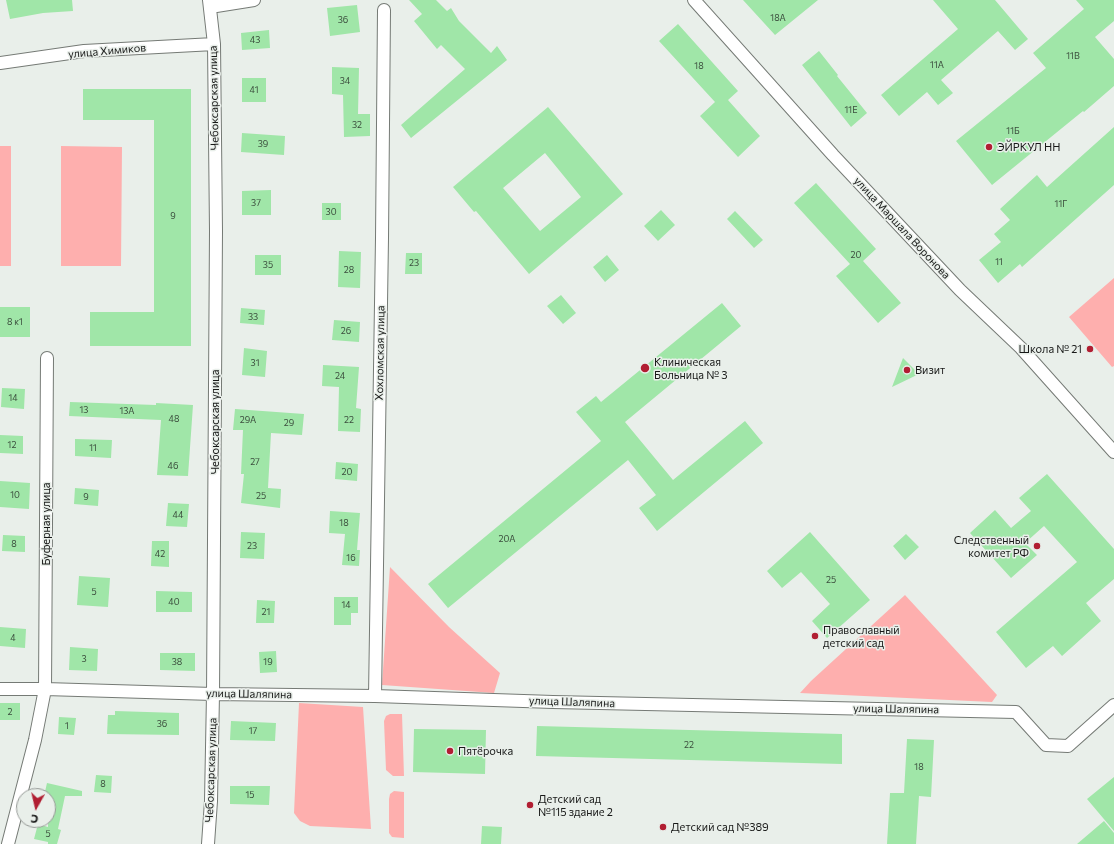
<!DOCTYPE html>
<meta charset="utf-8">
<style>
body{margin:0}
#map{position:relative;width:1114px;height:844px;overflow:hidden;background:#e9efea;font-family:Commissioner,sans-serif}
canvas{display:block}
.north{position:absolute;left:16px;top:788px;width:40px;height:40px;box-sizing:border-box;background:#e9efea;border:1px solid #959996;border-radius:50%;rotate:188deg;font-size:11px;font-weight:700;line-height:16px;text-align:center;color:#181918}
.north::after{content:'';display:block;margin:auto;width:14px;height:18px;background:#b11e32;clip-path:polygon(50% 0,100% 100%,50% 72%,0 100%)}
</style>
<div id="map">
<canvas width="1114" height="844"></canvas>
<div class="north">С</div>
</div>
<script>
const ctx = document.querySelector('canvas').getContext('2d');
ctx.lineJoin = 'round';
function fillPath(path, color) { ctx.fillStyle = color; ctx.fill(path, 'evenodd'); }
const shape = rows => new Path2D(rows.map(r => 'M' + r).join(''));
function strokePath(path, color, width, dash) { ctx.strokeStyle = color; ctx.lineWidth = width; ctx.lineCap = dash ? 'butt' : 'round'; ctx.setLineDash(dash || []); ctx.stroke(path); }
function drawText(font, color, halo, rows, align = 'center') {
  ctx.font = font + ' Commissioner,sans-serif'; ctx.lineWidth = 3; ctx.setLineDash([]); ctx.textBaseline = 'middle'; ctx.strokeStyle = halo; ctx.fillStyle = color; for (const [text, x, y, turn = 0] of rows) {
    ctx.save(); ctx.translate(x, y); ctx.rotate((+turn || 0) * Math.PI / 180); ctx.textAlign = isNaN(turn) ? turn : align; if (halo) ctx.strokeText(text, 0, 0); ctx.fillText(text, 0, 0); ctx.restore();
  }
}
fillPath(shape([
 [0,146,11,146,11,266,0,266],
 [61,146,122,147,121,266,61,266],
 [1114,278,1114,366,1112,367,1069,317],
 [390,567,449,627,500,673,494,693,382,685],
 [905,595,997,695,992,702,800,693,811,681],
 [299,703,363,707,371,829,310,826,300,821,294,813],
 [390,714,402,714,404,776,393,776,386,770,384,721,386,716],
 [394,791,404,792,404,838,392,837,389,833,389,799,390,794]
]), '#feafae');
fillPath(shape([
 [6,0,72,0,73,11,43,13,10,19],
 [409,0,436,0,447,11,451,8,459,21,491,53,497,46,507,60,411,138,401,125,465,69,441,45,437,49,414,21,422,14],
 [743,0,818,0,775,35],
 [933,0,995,0,1028,39,1015,50,998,31,941,80,953,93,938,105,927,92,899,116,881,95,958,29],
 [1076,0,1114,0,1114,21,1095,37,1114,59,1114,86,1084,112,1083,111,992,185,956,141,1046,68,1033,53,1084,9],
 [357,5,360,32,330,36,327,8],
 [678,24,738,91,728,100,760,136,738,157,700,116,715,102,659,41],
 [269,30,270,48,242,50,241,33],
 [819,51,838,75,837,76,867,113,851,127,802,65],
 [332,67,359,68,358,114,370,114,370,136,344,137,343,95,332,94],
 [242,78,266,78,266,102,242,102],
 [83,89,191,89,191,346,90,346,90,312,154,312,154,120,83,120],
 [548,107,623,194,529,274,476,211,474,212,453,187],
 [545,153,581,197,540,231,503,188],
 [1114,127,1114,185,1022,267,1020,264,998,283,979,260,1001,242,994,234,1010,220,1000,209,1037,175,1047,187],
 [242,133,285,136,284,155,241,152],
 [816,183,876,249,863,261,901,303,878,323,836,276,850,264,794,203],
 [271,190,271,215,242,215,242,191],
 [322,203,341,203,341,220,322,220],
 [661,210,675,225,658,241,644,226],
 [735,211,763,240,754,248,727,219],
 [339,251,361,252,360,288,338,287],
 [406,253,422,253,422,274,405,274],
 [255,255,281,255,281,275,255,275],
 [607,255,619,270,605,282,593,267],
 [561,295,576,313,563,324,547,306],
 [722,303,741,326,625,422,673,480,745,421,763,443,657,531,639,508,656,495,628,460,448,608,428,584,601,441,576,412,596,396,601,402],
 [0,307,30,307,30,337,0,337],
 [241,308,265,310,264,325,240,323],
 [334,320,360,322,359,342,332,340],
 [244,348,267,351,265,377,242,375],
 [903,358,919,374,892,387],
 [323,365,359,367,356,408,361,409,360,432,338,431,339,387,322,386],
 [2,388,25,389,24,409,1,407],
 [70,402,156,405,156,403,193,405,188,476,157,475,161,420,69,416],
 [235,409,304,414,302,435,271,433,268,488,281,489,280,508,241,503,244,474,241,474,243,430,233,430],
 [0,435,23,436,23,454,0,453],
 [75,439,112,440,111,458,75,456],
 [336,462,358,464,357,481,335,479],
 [1047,474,1114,549,1114,579,1086,603,1101,621,1062,656,1053,646,1026,668,996,632,1077,562,1044,526,1025,543,1037,555,1011,578,970,533,995,510,1011,528,1031,511,1019,498],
 [0,481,30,483,29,509,0,507],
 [75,488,99,490,98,506,74,504],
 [168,503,189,504,187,527,166,526],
 [330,511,360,513,357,550,360,550,359,566,342,565,345,534,329,533],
 [241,532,265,533,264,559,240,558],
 [810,532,870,600,827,638,812,621,830,604,801,572,782,588,767,571],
 [906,534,919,547,905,560,893,546],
 [3,535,25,536,25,552,2,551],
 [152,541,169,541,169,567,151,566],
 [79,576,110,578,108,607,77,605],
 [156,591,192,592,192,612,156,612],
 [334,597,358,597,358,613,351,613,351,625,334,625],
 [257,600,275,601,274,623,256,623],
 [0,627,26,629,25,648,0,646],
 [70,647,98,649,97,671,69,670],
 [276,651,277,672,260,673,259,652],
 [160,653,195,653,195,671,160,670],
 [0,703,20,703,20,720,0,720],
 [115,711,179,713,179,735,107,734,108,715,115,715],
 [59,717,76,718,74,735,58,734],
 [231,721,276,723,275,741,230,740],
 [537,726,842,734,842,764,536,756],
 [414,729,486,730,485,774,413,772],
 [907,739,934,740,931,797,919,796,916,844,887,844,890,793,904,793],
 [96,775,112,776,111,793,94,792],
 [1114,777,1114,831,1087,799],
 [47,783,82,791,82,796,65,796,58,829,61,830,57,844,48,844,48,842,34,839,38,824,48,827,48,796,44,796],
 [230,786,270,786,269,805,230,804],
 [1104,821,1114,833,1114,844,1077,844],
 [482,826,502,827,501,844,481,844]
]), '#a0e6a8');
const street = shape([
 [694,0,833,155,960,290,1021,348,1114,452],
 [210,7,254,0],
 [0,63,84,51,214,44],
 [0,689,45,689,213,694,375,696,553,702,1016,712,1046,745,1068,746,1114,705],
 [375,696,382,238,384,10],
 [8,844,35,740,45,689,47,358],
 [208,844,211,801,213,694,216,231,214,44,209,0]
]);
strokePath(street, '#757a75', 14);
strokePath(street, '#fff', 12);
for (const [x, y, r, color] of [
 [989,147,4,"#b11e32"],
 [1090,349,4,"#b11e32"],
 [645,368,5,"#b11e32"],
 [907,370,4,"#b11e32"],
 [1037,546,4,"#b11e32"],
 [815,636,4,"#b11e32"],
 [450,751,4,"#b11e32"],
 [530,805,4,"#b11e32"],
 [663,827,4,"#b11e32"]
]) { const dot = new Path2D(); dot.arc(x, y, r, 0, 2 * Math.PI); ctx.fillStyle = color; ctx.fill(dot); strokePath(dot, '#e9efea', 1.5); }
drawText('9px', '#3a4c3c', null, [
 ["18А",778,18],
 ["36",343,20],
 ["43",255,40],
 ["11В",1073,56],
 ["11А",937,65],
 ["18",699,66],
 ["34",345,81],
 ["41",254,90],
 ["11Е",851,110],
 ["32",357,125],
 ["11Б",1013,131],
 ["39",263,144],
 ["37",256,203],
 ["11Г",1061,204],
 ["30",331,212],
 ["9",173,216],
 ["20",856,255],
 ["11",999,262],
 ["23",414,263],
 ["35",268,265],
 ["28",349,270],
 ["33",253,317],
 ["8 к1",15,322],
 ["26",346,331],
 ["31",255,363],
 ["24",340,376],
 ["14",13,398],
 ["13",84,410],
 ["13А",127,411],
 ["48",174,419],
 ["29А",248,420],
 ["22",349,420],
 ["29",289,423],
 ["12",12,445],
 ["11",93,448],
 ["27",255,462],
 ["46",173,466],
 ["20",347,472],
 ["10",15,495],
 ["25",261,496],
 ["9",86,497],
 ["44",178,515],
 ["18",344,523],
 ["20А",507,539],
 ["8",14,544],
 ["23",252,546],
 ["42",160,554],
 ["16",351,558],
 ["25",831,580],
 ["5",94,592],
 ["40",174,602],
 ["14",346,605],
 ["21",266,612],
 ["4",13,638],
 ["3",84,659],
 ["38",177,662],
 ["19",268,662],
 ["2",10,712],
 ["36",162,724],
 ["1",67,726],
 ["17",253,731],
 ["22",689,745],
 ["18",919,767],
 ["8",103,784],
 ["15",250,795],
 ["5",48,834]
]);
drawText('11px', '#181918', '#e9efea', [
 ["улица Химиков",107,51,-5],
 ["Чебоксарская улица",214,98,-91],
 ["улица Маршала Воронова",902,228,47],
 ["Хохломская улица",380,353,-89],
 ["Чебоксарская улица",215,422,-90],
 ["Буферная улица",46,524,-90],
 ["улица Шаляпина",249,694,1],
 ["улица Шаляпина",572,702,2],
 ["улица Шаляпина",896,709,1],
 ["Чебоксарская улица",211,770,-88]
]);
drawText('11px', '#181918', '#e9efea', [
 ["ЭЙРКУЛ НН",997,147],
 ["Школа № 21",1082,349,"right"],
 ["Клиническая",654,362],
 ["Больница № 3",654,375],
 ["Визит",915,370],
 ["Следственный",1029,540,"right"],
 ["комитет РФ",1029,553,"right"],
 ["Православный",823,630],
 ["детский сад",823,643],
 ["Пятёрочка",458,751],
 ["Детский сад",538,799],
 ["№115 здание 2",538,812],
 ["Детский сад №389",671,827]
], 'left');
</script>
